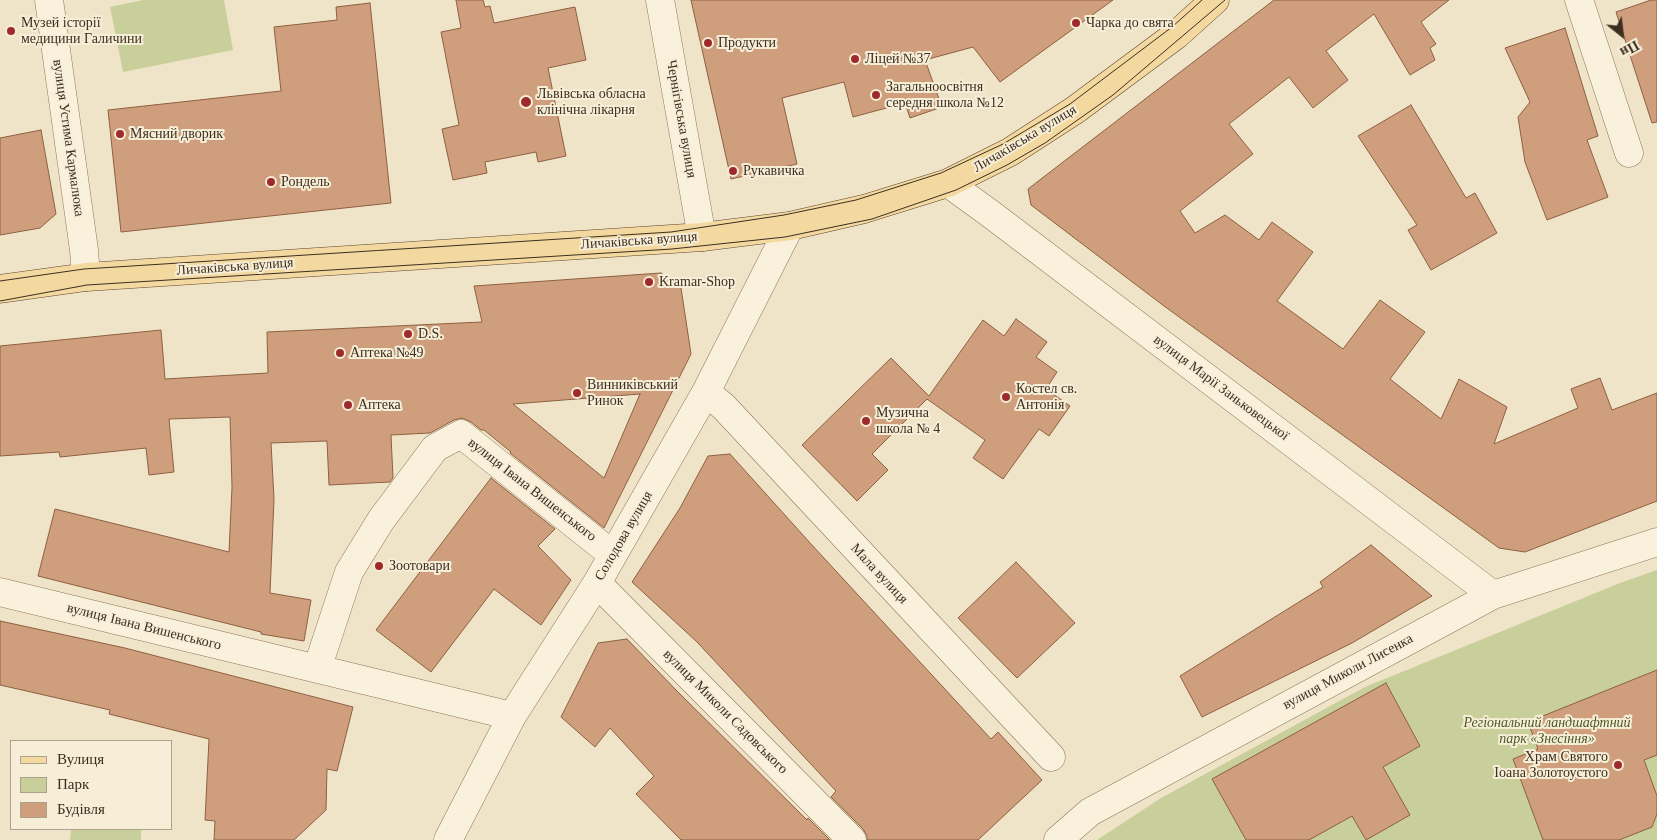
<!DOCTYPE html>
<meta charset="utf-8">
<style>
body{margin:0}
#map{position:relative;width:1657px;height:840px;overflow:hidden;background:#f0e4c8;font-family:Georgia,serif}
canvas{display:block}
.legend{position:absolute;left:10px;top:740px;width:162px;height:90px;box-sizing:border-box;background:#f7eed8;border:1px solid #ada18e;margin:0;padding:6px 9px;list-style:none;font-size:15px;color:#3d2e20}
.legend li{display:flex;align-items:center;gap:10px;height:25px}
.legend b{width:25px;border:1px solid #ada18e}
.north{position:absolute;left:1597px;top:10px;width:50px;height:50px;-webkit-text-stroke:4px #f7eed8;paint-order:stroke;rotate:151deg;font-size:14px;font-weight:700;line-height:20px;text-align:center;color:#3d2e20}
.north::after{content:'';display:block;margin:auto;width:18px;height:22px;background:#3d2e20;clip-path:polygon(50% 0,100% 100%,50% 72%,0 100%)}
</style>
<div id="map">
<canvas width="1657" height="840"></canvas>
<ul class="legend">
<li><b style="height:6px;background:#f3d9a0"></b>Вулиця</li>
<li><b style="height:14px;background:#c9cf9b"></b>Парк</li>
<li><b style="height:14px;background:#cf9f7d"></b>Будівля</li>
</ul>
<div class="north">Пн</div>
</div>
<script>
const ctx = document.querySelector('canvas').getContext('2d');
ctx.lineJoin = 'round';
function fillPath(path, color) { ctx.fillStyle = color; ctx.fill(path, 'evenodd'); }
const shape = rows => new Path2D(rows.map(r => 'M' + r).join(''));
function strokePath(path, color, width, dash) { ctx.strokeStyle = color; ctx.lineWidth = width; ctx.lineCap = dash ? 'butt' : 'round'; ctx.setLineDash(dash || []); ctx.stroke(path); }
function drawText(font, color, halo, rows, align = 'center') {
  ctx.font = font + ' Georgia,serif'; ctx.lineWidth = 4; ctx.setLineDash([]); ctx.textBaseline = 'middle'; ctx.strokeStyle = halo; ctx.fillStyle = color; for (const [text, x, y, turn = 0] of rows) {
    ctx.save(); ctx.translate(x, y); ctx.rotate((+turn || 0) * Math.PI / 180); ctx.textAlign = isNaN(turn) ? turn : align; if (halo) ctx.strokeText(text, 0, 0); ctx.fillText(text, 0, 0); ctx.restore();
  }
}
fillPath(shape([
 [143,0,224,0,233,50,123,72,110,7],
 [1657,570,1657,840,1097,840,1161,798,1365,687,1620,583],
 [71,829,141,829,141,840,70,840]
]), '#c9cf9b');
const building = shape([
 [456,0,483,0,485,7,490,6,494,23,575,7,586,60,548,68,566,156,538,162,536,152,485,162,487,173,453,180,442,129,459,125,441,32,461,28,456,0],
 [691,0,1113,0,1000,82,973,47,925,60,942,107,910,118,905,103,853,117,844,82,782,98,797,164,731,179,691,0],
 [1274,0,1449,0,1421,22,1436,44,1430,48,1435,60,1410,75,1374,14,1326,51,1348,80,1313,108,1289,77,1229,124,1253,154,1180,211,1195,233,1225,215,1259,240,1272,222,1313,252,1277,301,1343,349,1380,300,1425,332,1390,379,1441,419,1459,379,1507,407,1494,444,1578,408,1571,389,1600,378,1612,410,1657,393,1657,501,1525,552,1499,548,1164,306,1031,205,1028,189,1274,0],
 [1651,0,1657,0,1657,122,1652,123,1616,12,1651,0],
 [370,3,391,203,121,232,108,110,281,91,274,27,337,20,336,7,370,3],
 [1565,28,1598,136,1587,140,1608,197,1547,220,1525,162,1518,117,1530,102,1505,48,1565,28],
 [1411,105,1466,198,1475,193,1497,233,1431,270,1408,230,1417,225,1358,136,1411,105],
 [41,130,56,214,40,228,0,235,0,138,41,130],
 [661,273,681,288,691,354,604,528,510,453,511,452,484,430,481,430,471,422,462,418,454,420,430,433,391,435,393,478,390,482,329,485,327,441,271,443,274,499,270,593,311,600,304,641,261,634,261,632,38,576,55,509,229,552,232,487,230,417,169,419,174,472,149,475,146,448,60,457,59,452,0,456,0,346,161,330,165,379,268,373,267,332,482,322,474,286,661,273],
 [640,394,604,478,513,404,640,394],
 [1016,319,1047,342,1036,357,1057,372,1046,389,1070,406,1049,436,1039,429,1003,479,973,458,985,440,927,399,872,454,888,470,857,501,802,445,891,358,929,396,983,320,1004,336,1016,319],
 [730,454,811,544,991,739,998,732,1042,780,978,840,867,840,867,836,863,829,831,797,836,791,697,642,632,582,680,508,708,456,730,454],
 [491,478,555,529,538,546,571,580,541,625,494,589,431,672,376,630,491,478],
 [1371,545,1432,596,1352,643,1202,717,1180,676,1323,587,1320,582,1371,545],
 [1016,562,1075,623,1017,678,958,618,1016,562],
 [0,621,125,648,353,707,337,771,327,769,326,810,294,840,214,840,215,821,205,820,209,739,109,714,110,710,0,685,0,621],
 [627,639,677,691,807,820,808,818,830,840,681,840,636,794,654,776,610,728,595,747,561,717,598,643,627,639],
 [1657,670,1657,755,1644,760,1657,796,1657,814,1652,827,1619,840,1543,840,1513,759,1538,749,1528,722,1657,670],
 [1386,683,1420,746,1383,767,1410,815,1366,840,1352,816,1309,840,1246,840,1212,779,1386,683]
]);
fillPath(building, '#cf9f7d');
strokePath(building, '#8d5f41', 1);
const minor = shape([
 [49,0,84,250,86,277],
 [660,0,702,237],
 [1579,0,1629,153],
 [948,183,992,215,1493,595],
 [706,392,724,407,1051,757],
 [597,583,852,840],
 [0,592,512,716],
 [317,669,349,572,381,520,435,448,461,434,613,555],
 [448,840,512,716,597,583,706,392,790,226],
 [1058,840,1090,812,1493,595,1657,542]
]);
const major = shape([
 [0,289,86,277,702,237,790,226,864,209,948,183,1010,152,1075,110,1176,35,1215,0]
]);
strokePath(minor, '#8d765c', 29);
strokePath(major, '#5b4430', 29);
strokePath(minor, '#faf1dc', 28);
strokePath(major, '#f3d9a0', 28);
strokePath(shape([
 [0,281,84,269,671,232,784,215,856,200,941,173,1003,144,1070,104,1172,27,1202,0],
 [0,301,87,285,672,249,785,237,872,219,956,190,1007,165,1045,143,1113,95,1225,0]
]), '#3d2e20', 1);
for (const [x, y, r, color] of [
 [1076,23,5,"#9e2a2b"],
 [11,31,5,"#9e2a2b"],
 [708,43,5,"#9e2a2b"],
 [855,59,5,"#9e2a2b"],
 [876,95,5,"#9e2a2b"],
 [526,102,6,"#9e2a2b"],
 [120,134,5,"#9e2a2b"],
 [733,171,5,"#9e2a2b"],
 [271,182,5,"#9e2a2b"],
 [649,282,5,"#9e2a2b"],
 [408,334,5,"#9e2a2b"],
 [340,353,5,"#9e2a2b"],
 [577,393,5,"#9e2a2b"],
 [1006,397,5,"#9e2a2b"],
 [348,405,5,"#9e2a2b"],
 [866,421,5,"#9e2a2b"],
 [379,566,5,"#9e2a2b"],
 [1618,765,5,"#9e2a2b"]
]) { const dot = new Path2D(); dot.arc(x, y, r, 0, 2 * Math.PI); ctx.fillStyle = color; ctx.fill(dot); strokePath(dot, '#f7eed8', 2); }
drawText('14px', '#3d2e20', '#f7eed8', [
 ["Музей історії",21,23],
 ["медицини Галичини",21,39],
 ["Чарка до свята",1086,23],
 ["Продукти",718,43],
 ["Ліцей №37",865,59],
 ["Загальноосвітня",886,87],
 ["середня школа №12",886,103],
 ["Львівська обласна",537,94],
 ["клінічна лікарня",537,110],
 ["Мясний дворик",130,134],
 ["Рукавичка",743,171],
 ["Рондель",281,182],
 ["Kramar-Shop",659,282],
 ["D.S.",418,334],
 ["Аптека №49",350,353],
 ["Винниківський",587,385],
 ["Ринок",587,401],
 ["Костел св.",1016,389],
 ["Антонія",1016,405],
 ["Аптека",358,405],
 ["Музична",876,413],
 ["школа № 4",876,429],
 ["Зоотовари",389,566],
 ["Храм Святого",1608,757,"right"],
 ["Іоана Золотоустого",1608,773,"right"]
], 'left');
drawText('14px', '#3d2e20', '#f7eed8', [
 ["Чернігівська вулиця",681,119,80],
 ["вулиця Устима Кармалюка",68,138,82],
 ["Личаківська вулиця",1025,139,-31],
 ["Личаківська вулиця",639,241,-4],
 ["Личаківська вулиця",235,267,-4],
 ["вулиця Марії Заньковецької",1221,388,37],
 ["вулиця Івана Вишенського",532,490,38],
 ["Солодова вулиця",624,536,-60],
 ["Мала вулиця",879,574,47],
 ["вулиця Івана Вишенського",144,627,14],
 ["вулиця Миколи Лисенка",1348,672,-28],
 ["вулиця Миколи Садовського",725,712,45]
]);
drawText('italic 14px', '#4d5a26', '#f7eed8', [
 ["Регіональний ландшафтний",1547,723],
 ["парк «Знесіння»",1547,739]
]);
</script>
